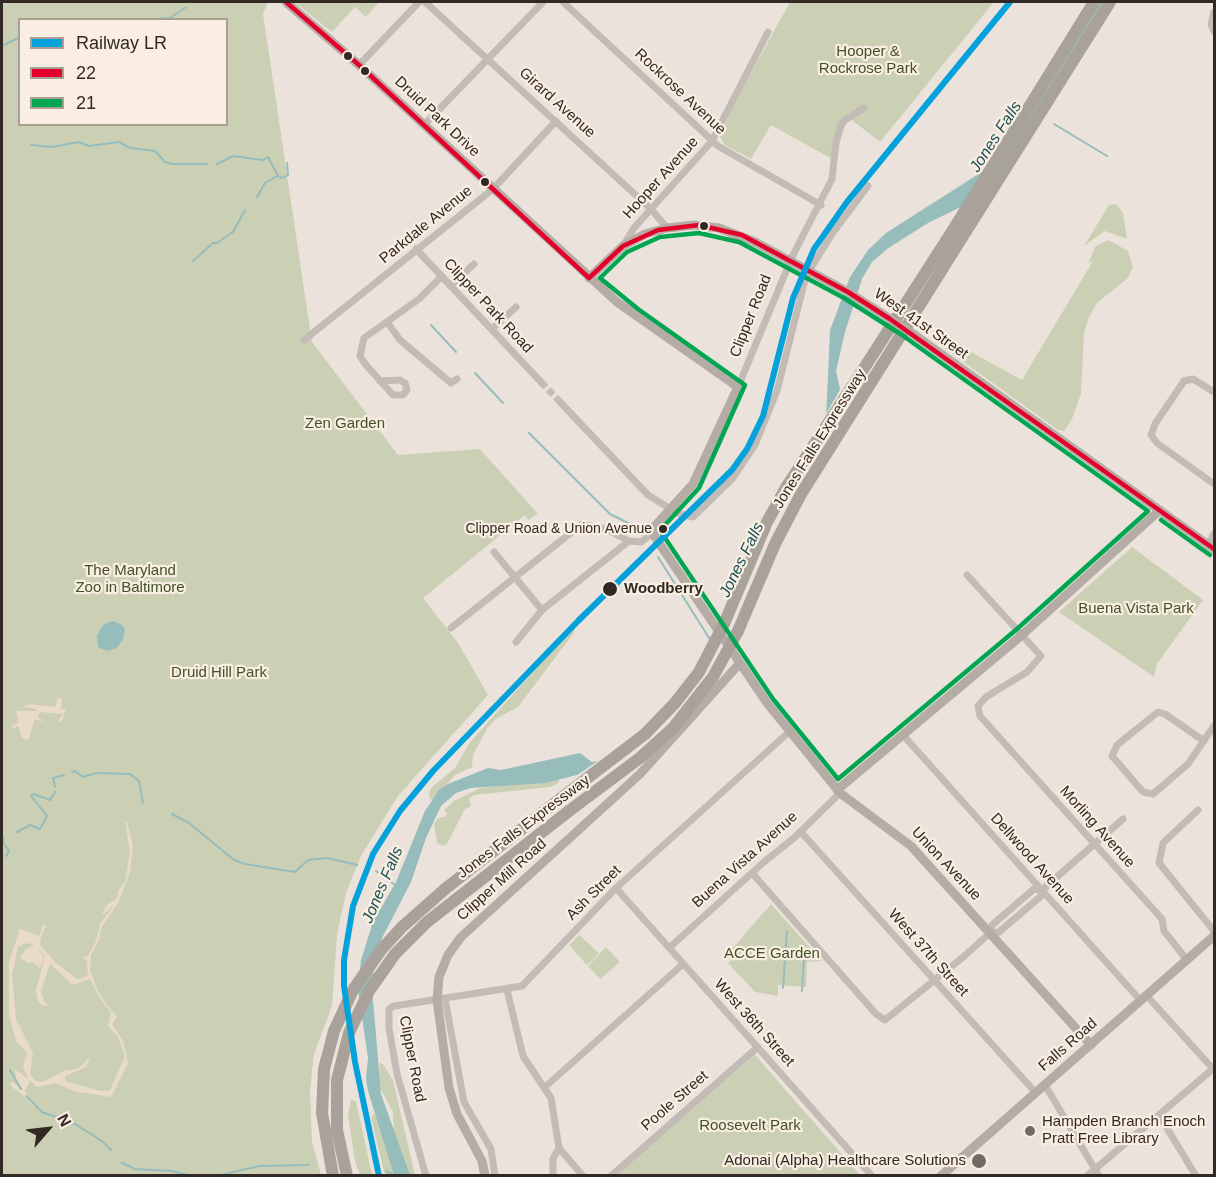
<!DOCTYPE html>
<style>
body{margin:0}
#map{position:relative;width:1216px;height:1177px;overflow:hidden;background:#ebe3db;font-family:Helvetica,sans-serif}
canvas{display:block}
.frame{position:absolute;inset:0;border:3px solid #332924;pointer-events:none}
.legend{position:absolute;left:18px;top:18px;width:210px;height:108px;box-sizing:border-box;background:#f9eee1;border:2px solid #aa9f95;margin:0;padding:8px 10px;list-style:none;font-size:18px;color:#332924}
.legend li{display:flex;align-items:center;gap:12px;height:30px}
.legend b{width:30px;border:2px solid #aa9f95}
.north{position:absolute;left:18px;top:1099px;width:60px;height:60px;-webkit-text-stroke:4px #f9eee1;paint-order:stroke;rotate:62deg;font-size:16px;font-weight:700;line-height:24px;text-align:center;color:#332924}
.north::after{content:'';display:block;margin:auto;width:21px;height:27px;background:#332924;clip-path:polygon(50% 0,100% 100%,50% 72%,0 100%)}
</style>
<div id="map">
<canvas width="1216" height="1177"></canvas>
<div class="frame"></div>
<ul class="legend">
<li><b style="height:8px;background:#05a1db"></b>Railway LR</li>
<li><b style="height:8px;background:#e4002b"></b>22</li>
<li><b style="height:8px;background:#00a651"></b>21</li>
</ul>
<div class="north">N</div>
</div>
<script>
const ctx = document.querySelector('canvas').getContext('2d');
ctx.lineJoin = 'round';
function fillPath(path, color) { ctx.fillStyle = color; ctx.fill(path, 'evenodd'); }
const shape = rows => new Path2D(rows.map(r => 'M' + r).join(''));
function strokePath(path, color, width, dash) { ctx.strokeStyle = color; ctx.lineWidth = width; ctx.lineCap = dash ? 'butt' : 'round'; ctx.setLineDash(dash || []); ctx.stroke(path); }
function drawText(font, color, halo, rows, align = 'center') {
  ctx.font = font + ' Helvetica,sans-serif'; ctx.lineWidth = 4.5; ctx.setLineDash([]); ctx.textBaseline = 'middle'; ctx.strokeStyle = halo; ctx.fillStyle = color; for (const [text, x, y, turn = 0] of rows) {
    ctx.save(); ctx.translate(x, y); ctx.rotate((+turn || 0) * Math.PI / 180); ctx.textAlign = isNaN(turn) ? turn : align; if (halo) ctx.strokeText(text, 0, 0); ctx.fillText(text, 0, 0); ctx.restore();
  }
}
fillPath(shape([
 [2,2,268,2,263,14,312,342,398,455,480,449,538,514,528,520,525,515,423,598,458,643,488,695,398,796,362,854,346,893,337,934,332,1006,314,1054,310,1091,312,1141,321,1175,2,1175],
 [20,20,226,20,226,124,20,124],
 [294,2,379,2,366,17,355,7,332,32],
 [790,2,994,2,880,142,848,117,834,160,771,125,751,159,725,145,720,137,734,104],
 [1116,204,1123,213,1127,239,1105,231,1084,246,1109,205],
 [1108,240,1128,251,1133,267,1128,278,1097,303,1089,317,1084,333,1081,394,1072,419,1064,431,1058,430,933,340,938,334,1022,380,1090,266,1093,260,1088,264,1095,247],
 [1132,547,1203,600,1157,664,1154,677,1059,612],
 [572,629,575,629,573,634,518,707,497,718,488,727,473,755,472,767,455,775,433,800,430,799,429,793,432,787,455,768,470,742],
 [560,779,557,784,550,787,474,795,469,799,471,806,465,809,447,844,442,846,437,843,434,824,438,818,445,817,447,813,444,810,454,801,480,788],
 [771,904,822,961,807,962,806,987,778,985,778,996,755,992,728,963,737,955,732,949],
 [579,935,599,953,587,965,569,945],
 [606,947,620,962,600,979,588,966],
 [755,1055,860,1175,614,1176,659,1138],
 [379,1063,383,1064,393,1080,415,1175,409,1175,394,1132,393,1112,380,1088],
 [351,1100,356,1101,372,1175,360,1175,355,1161,348,1116],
 [374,1114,377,1116,404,1175,385,1175,371,1118]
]), '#cbd0b4');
fillPath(shape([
 [57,698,62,699,61,709,66,709,62,721,57,723,63,714,40,712,37,717,44,722,35,719,28,740,22,738,18,726,13,729,11,726,18,723,16,711,36,711,36,709,23,707,29,704,56,707],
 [125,821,127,821,133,847,130,872,118,903,101,928,99,940,91,955,90,970,99,994,117,1017,112,1024,123,1041,128,1063,111,1097,73,1091,56,1083,37,1087,30,1081,25,1091,35,1109,25,1097,11,1086,10,1083,14,1083,23,1091,16,1078,15,1069,28,1079,23,1066,27,1052,17,1043,9,1016,9,962,20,929,39,936,43,925,46,925,41,937,40,944,43,948,55,962,77,979,88,976,87,961,82,957,88,956,96,941,100,924,115,904,104,914,102,913,109,903,117,899,118,891,125,882,130,852],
 [26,943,34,945,25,950,20,958,28,963,32,962,40,968,44,958,38,948,45,956,36,991,38,1001,43,1006,48,1005,44,1002,41,991,50,964,73,985,90,979,99,997,111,1012,108,1026,118,1037,125,1056,110,1090,100,1091,65,1081,65,1076,86,1067,90,1057,78,1069,64,1071,43,1082,35,1081,30,1074,33,1053,16,1019,12,976,18,947]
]), '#eadbc9');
fillPath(shape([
 [1092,2,1106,2,1079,53,1049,94,1029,134,1000,181,975,200,928,223,887,249,872,262,862,279,845,332,836,371,844,407,839,435,828,458,763,560,724,651,694,700,657,739,609,778,602,780,577,775,545,783,471,788,456,793,441,806,426,838,411,882,382,938,374,967,372,988,381,1094,410,1175,394,1175,368,1091,366,1078,368,1058,358,990,361,960,373,922,396,882,425,811,439,790,448,784,488,768,501,770,580,753,592,762,609,759,632,742,694,676,721,630,756,541,797,473,826,418,830,330,850,277,868,250,886,233,988,168,1021,121,1059,52],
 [113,621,122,625,125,630,123,639,117,648,109,651,102,649,98,647,97,635,103,625]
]), '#97bcbc');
fillPath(shape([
 [841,388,847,407,842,437,831,460,806,496,697,702,601,783,581,778,570,780,630,739,676,694,708,650,753,540]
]), '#ebe3db');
strokePath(shape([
 [144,20,170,18,186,7],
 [2,46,20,37],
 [1054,124,1107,156],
 [31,145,52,147,78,142,89,146,119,142,130,148,155,151,165,162,173,164,207,164],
 [217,164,233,156,263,160,268,157,278,176,283,178,288,175,287,163],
 [257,197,265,183,277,176],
 [193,261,213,243,217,243,233,232,245,210],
 [431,325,456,352],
 [475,373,503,403],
 [529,433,610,514,630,524,642,535],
 [658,557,711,641],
 [72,772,75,771,83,777,96,773,130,774,139,781,143,803],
 [55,787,53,778,64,775],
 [172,814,189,823,234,860,245,864,295,872,308,860,327,858,357,865],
 [17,832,30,825,40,829,47,816,31,796,34,794,50,800,55,792],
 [4,838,2,841,9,851,6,856],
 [376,871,395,885],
 [783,988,787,931],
 [802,991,804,958],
 [10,1070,21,1089],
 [26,1096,42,1112,75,1124,102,1141,111,1150],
 [122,1163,135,1169,172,1171,192,1176],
 [386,1171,397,1176],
 [217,1176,259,1166,309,1165]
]), '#97bcbc', 2);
strokePath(shape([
 [541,382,561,403]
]), '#c6beb6', 7, [7, 3.5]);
strokePath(shape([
 [425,2,651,209,667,228],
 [563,2,718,146,821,205],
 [1214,12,1211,24,1214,31],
 [359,65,419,2],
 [424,125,543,2],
 [623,246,634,228,712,141,768,32],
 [416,249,541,382],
 [450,286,474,264],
 [387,322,400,340,451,383,457,379],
 [492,329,516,307],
 [304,340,493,189,556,121],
 [380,381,400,380,405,383,407,390,403,395,393,395,366,365,360,356,364,338,419,299,442,276],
 [738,387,792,257,832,179,836,142,841,125,845,120,864,108],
 [1214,392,1193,379,1184,381,1155,424,1151,435,1157,443,1214,484],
 [561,403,648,495,677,513,693,517,732,479,755,445,777,391,806,276,832,234,868,186],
 [1208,545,1214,534],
 [494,552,542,610],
 [967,575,1041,656,1027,672,986,697,978,706,980,716,1162,919,1164,931,1187,960],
 [451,628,582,524,608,530,629,541,641,542,653,533],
 [516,642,542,610,629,541],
 [903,735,1141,1001],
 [1204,741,1165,714,1158,712,1117,745,1112,756,1143,792,1153,794,1188,764,1214,726],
 [1198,810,1163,843,1159,863,1214,931],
 [801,832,1036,1093],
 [752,873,876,1014,885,1020,962,958,990,933,992,925,1034,889,1042,890],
 [616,888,872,1176],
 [990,933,999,932,1040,897,1042,890,1123,819],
 [669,948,764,862,794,838,840,793],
 [507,990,523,1056,551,1098,559,1148,583,1176],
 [1147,996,1214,1070],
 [445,999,464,1102,491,1149,495,1176],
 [1045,1085,1099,1176],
 [545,1087,683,964],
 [1159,1115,1196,1176],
 [426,1176,397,1074,389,1028,389,1009,394,1006,522,986,616,888,789,732],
 [553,1176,553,1159,559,1148],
 [611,1176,758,1047],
 [1087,1176,1214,1068]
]), '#c3bbb5', 7);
strokePath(shape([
 [286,2,359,65,617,302,738,387,693,484,655,526,653,533,657,540,767,703,840,793,911,846,1091,1045],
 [589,278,623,246,645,234,667,228,694,225,719,228,755,242],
 [906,329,1214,549],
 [837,790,1022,635,1160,510],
 [485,1176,482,1161,457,1114,449,1088,437,1000,439,977,448,955,461,937,640,774,740,663],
 [941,1176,1214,936]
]), '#b4aca5', 9);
strokePath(shape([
 [859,376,953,230,1094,2],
 [738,631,775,544,801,494,1110,2],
 [333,1176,322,1113,324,1069,334,1031,353,990,381,950,402,927,445,889,560,799],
 [347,1176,337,1130,337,1080,349,1033,369,991,395,954,427,922,569,811]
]), '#a9a29b', 12);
strokePath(shape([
 [755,242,848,292,906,329]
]), '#b4aca5', 9);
strokePath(shape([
 [560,799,645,734,675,703,699,672,724,624,767,522,787,486,859,376],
 [569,811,641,757,673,728,713,677,738,631]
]), '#a9a29b', 12);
strokePath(shape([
 [286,2,359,65,589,278],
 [589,278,623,246,658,230,699,225,742,235,848,292,890,319,1214,549]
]), '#e4002b', 4.5);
strokePath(shape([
 [699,233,739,242,844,298,902,335,1148,511,1017,629,838,779,773,699,661,532,664,526,699,488,745,385,638,309,600,278,627,252,660,237,699,233],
 [1161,520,1210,555]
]), '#00a651', 4.5);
strokePath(shape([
 [379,1176,355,1062,344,986,344,960,353,906,373,854,400,811,433,771,578,621,732,470,747,449,763,416,793,298,814,249,847,202,1010,2]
]), '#05a1db', 6);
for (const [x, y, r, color] of [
 [348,56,5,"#332924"],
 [365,71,5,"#332924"],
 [485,182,5,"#332924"],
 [704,226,5,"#332924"],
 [663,529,5,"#332924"],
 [610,589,8,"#332924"],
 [1030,1131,6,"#736a64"],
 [979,1161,8,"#736a64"]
]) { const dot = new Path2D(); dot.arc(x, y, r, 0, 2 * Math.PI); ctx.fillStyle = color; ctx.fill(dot); strokePath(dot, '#f9eee1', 2); }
drawText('14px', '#332924', '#f9eee1', [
 ["Clipper Road & Union Avenue",652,529]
], 'right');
drawText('15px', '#425227', '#f9eee1', [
 ["Hooper &",868,52],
 ["Rockrose Park",868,69],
 ["Zen Garden",345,424],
 ["The Maryland",130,571],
 ["Zoo in Baltimore",130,588],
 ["Buena Vista Park",1136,609],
 ["Druid Hill Park",219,673],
 ["ACCE Garden",772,954],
 ["Roosevelt Park",750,1126]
]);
drawText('15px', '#332924', '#f9eee1', [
 ["Rockrose Avenue",680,92,43],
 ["Girard Avenue",557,103,42],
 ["Druid Park Drive",437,117,43],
 ["Hooper Avenue",661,178,-48],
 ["Parkdale Avenue",426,225,-39],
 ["Clipper Park Road",488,306,47],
 ["Clipper Road",751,316,-68],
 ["West 41st Street",921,324,35],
 ["Jones Falls Expressway",820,439,-58],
 ["Jones Falls Expressway",524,827,-37],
 ["Morling Avenue",1097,827,48],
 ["Dellwood Avenue",1032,859,48],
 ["Buena Vista Avenue",745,860,-42],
 ["Union Avenue",946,864,47],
 ["Clipper Mill Road",502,880,-42],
 ["Ash Street",594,893,-45],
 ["West 37th Street",928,953,48],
 ["West 36th Street",754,1023,48],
 ["Falls Road",1068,1045,-41],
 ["Clipper Road",412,1059,79],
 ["Poole Street",675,1101,-41]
]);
drawText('bold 15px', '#332924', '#f9eee1', [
 ["Woodberry",624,589]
], 'left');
drawText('15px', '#332924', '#f9eee1', [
 ["Hampden Branch Enoch",1042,1122],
 ["Pratt Free Library",1042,1139],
 ["Adonai (Alpha) Healthcare Solutions",966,1161,"right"]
], 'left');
drawText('italic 16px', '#195155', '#f9eee1', [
 ["Jones Falls",996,137,-57],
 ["Jones Falls",742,560,-64],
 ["Jones Falls",383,885,-67]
]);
</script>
